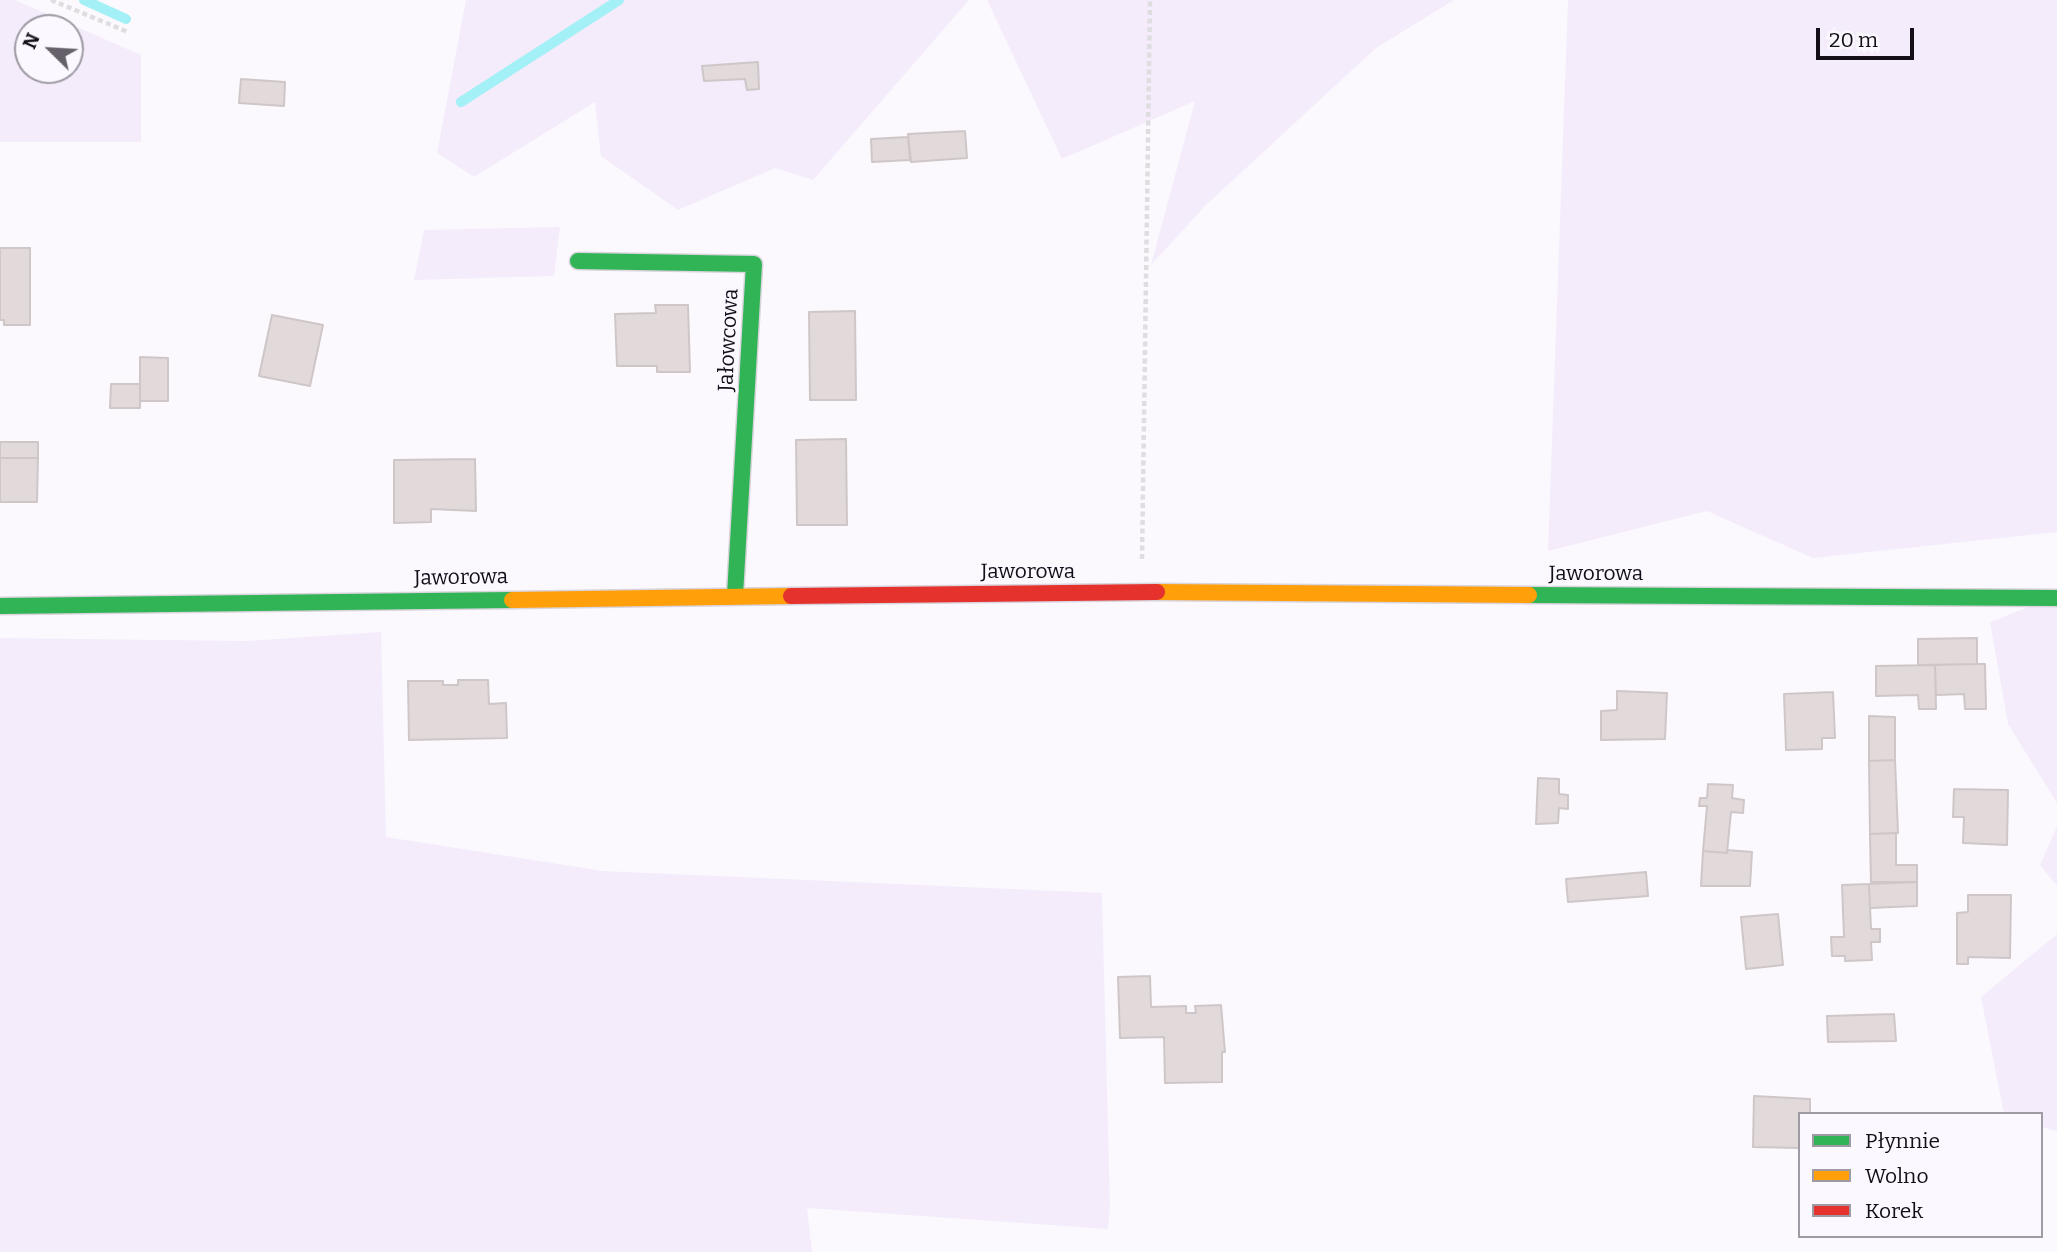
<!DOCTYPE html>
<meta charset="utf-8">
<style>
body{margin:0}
#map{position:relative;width:2057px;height:1252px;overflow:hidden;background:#fbf9fe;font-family:Bitter,serif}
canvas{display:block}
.legend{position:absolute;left:1798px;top:1112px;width:245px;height:126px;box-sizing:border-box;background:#fbf8ff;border:2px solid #9f9aa3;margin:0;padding:9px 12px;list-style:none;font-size:21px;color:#140e19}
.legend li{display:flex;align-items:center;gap:14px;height:35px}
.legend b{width:35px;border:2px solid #9f9aa3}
.north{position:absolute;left:14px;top:14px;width:70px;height:70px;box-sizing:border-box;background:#fbf8ff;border:2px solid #9f9aa3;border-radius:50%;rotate:294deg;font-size:19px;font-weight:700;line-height:28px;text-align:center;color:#140e19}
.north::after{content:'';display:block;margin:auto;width:24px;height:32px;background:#656069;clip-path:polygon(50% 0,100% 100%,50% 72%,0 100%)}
.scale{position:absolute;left:1816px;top:28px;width:98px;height:32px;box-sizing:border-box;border:4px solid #140e19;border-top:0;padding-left:9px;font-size:21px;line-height:24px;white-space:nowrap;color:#140e19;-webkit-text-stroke:5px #fbf8ff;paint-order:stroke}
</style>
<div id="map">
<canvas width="2057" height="1252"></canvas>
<ul class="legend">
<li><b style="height:9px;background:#30b455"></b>Płynnie</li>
<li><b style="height:9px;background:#ff9f0a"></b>Wolno</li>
<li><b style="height:9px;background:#e5322d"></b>Korek</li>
</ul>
<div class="north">N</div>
<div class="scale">20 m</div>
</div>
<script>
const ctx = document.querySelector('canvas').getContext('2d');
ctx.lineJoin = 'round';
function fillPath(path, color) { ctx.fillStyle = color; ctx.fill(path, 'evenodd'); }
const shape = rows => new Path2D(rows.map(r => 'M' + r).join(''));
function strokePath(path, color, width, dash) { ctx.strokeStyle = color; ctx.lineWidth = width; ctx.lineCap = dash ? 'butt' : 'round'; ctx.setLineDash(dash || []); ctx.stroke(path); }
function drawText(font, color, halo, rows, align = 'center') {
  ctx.font = font + ' Bitter,serif'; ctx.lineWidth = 6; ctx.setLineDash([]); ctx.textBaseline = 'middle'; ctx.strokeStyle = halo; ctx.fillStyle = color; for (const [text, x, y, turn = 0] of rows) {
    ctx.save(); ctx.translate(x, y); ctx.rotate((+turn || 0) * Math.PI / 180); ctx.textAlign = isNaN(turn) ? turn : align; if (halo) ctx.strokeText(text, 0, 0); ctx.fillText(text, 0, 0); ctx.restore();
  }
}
fillPath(shape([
 [0,0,15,0,141,55,141,142,0,142],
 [28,28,70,28,70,70,28,70],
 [466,0,969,0,813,180,775,168,678,210,601,156,595,102,474,177,437,153],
 [987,0,1454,0,1376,48,1206,205,1151,265,1195,101,1062,159],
 [1568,0,2057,0,2057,532,1813,558,1707,511,1548,551],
 [560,227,554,276,414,280,424,230],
 [2057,596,2057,803,2008,724,1990,622],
 [381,632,386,837,603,871,1102,893,1110,1208,1108,1229,807,1208,812,1252,0,1252,0,638,247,641],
 [2057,826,2057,886,2040,865],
 [2057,934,2057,1131,2041,1127,2041,1114,2004,1114,1981,997]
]), '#f4ecfb');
strokePath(shape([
 [84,0,126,19],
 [461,102,619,0]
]), '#a3f0f6', 10);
const building = shape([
 [758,62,759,89,747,90,745,79,704,81,702,66,758,62],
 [241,79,285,82,284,106,239,103,241,79],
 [965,131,967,158,911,162,908,134,965,131],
 [908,137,910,160,872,162,871,139,908,137],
 [0,248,30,248,30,325,4,325,4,320,0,320,0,248],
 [655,305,688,305,690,372,657,372,657,366,617,366,615,314,656,313,655,305],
 [855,311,856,400,810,400,809,312,855,311],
 [272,315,323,325,310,386,259,376,272,315],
 [140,357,168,358,168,401,140,401,140,357],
 [111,384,140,384,140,408,110,408,111,384],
 [846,439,847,525,797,525,796,440,846,439],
 [0,442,38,442,38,458,0,458,0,442],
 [0,458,38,458,37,502,0,502,0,458],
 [475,459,476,511,431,509,431,522,394,523,394,460,475,459],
 [1977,638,1977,664,1918,665,1918,639,1977,638],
 [1977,664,1985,664,1986,709,1965,709,1964,694,1936,695,1935,665,1977,664],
 [1935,665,1936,709,1919,709,1918,695,1876,696,1876,666,1935,665],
 [458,680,488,680,489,704,506,703,507,738,409,740,408,681,443,681,443,685,458,685,458,680],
 [1617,691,1667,693,1665,739,1601,740,1601,711,1617,710,1617,691],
 [1833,692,1835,738,1822,738,1822,749,1786,750,1784,694,1833,692],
 [1869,716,1895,717,1895,760,1869,761,1869,716],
 [1895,760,1898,833,1870,834,1869,761,1895,760],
 [1538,778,1559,779,1559,794,1568,795,1568,809,1559,808,1558,823,1536,824,1538,778],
 [1708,784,1733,785,1732,798,1744,800,1743,813,1731,812,1727,853,1703,851,1707,806,1699,806,1700,798,1707,798,1708,784],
 [1954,789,2008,790,2007,845,1963,843,1964,817,1953,817,1954,789],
 [1896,833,1896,865,1917,865,1917,882,1871,882,1870,834,1896,833],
 [1727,850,1752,852,1750,886,1701,886,1703,851,1727,853,1727,850],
 [1646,872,1648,896,1568,902,1566,879,1646,872],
 [1917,882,1917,906,1870,908,1869,884,1917,882],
 [1869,884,1871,929,1880,929,1880,942,1871,942,1872,960,1845,961,1845,956,1832,956,1831,937,1844,937,1842,885,1869,884],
 [1968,895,2011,895,2010,958,1968,957,1968,964,1957,964,1957,913,1968,912,1968,895],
 [1778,914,1783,965,1746,969,1741,917,1778,914],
 [1150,976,1151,1007,1186,1006,1186,1013,1196,1013,1195,1006,1221,1005,1225,1052,1222,1052,1222,1082,1165,1083,1164,1037,1120,1038,1118,977,1150,976],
 [1894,1014,1896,1041,1828,1042,1827,1016,1894,1014],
 [1754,1096,1810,1099,1810,1114,1800,1114,1800,1148,1753,1147,1754,1096]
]);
fillPath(building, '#e2d9db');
strokePath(building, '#cec6c7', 2);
const fast = shape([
 [578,261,754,264,735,595],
 [1529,595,2057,598],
 [0,606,512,600]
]);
const slow = shape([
 [1157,592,1529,595],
 [512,600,791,596]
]);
const jam = shape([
 [791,596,1157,592]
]);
strokePath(fast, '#d9d4dd', 19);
strokePath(slow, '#d9d4dd', 19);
strokePath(jam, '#d9d4dd', 19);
strokePath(shape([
 [51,0,128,32],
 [1142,559,1150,0]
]), '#dedddf', 4.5, [5, 3.5]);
strokePath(fast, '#30b455', 16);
strokePath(slow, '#ff9f0a', 16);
strokePath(jam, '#e5322d', 16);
drawText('21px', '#140e19', '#fbf8ff', [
 ["Jałowcowa",729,340,-87],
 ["Jaworowa",1028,572],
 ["Jaworowa",1596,574],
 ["Jaworowa",461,578,-1]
]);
</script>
